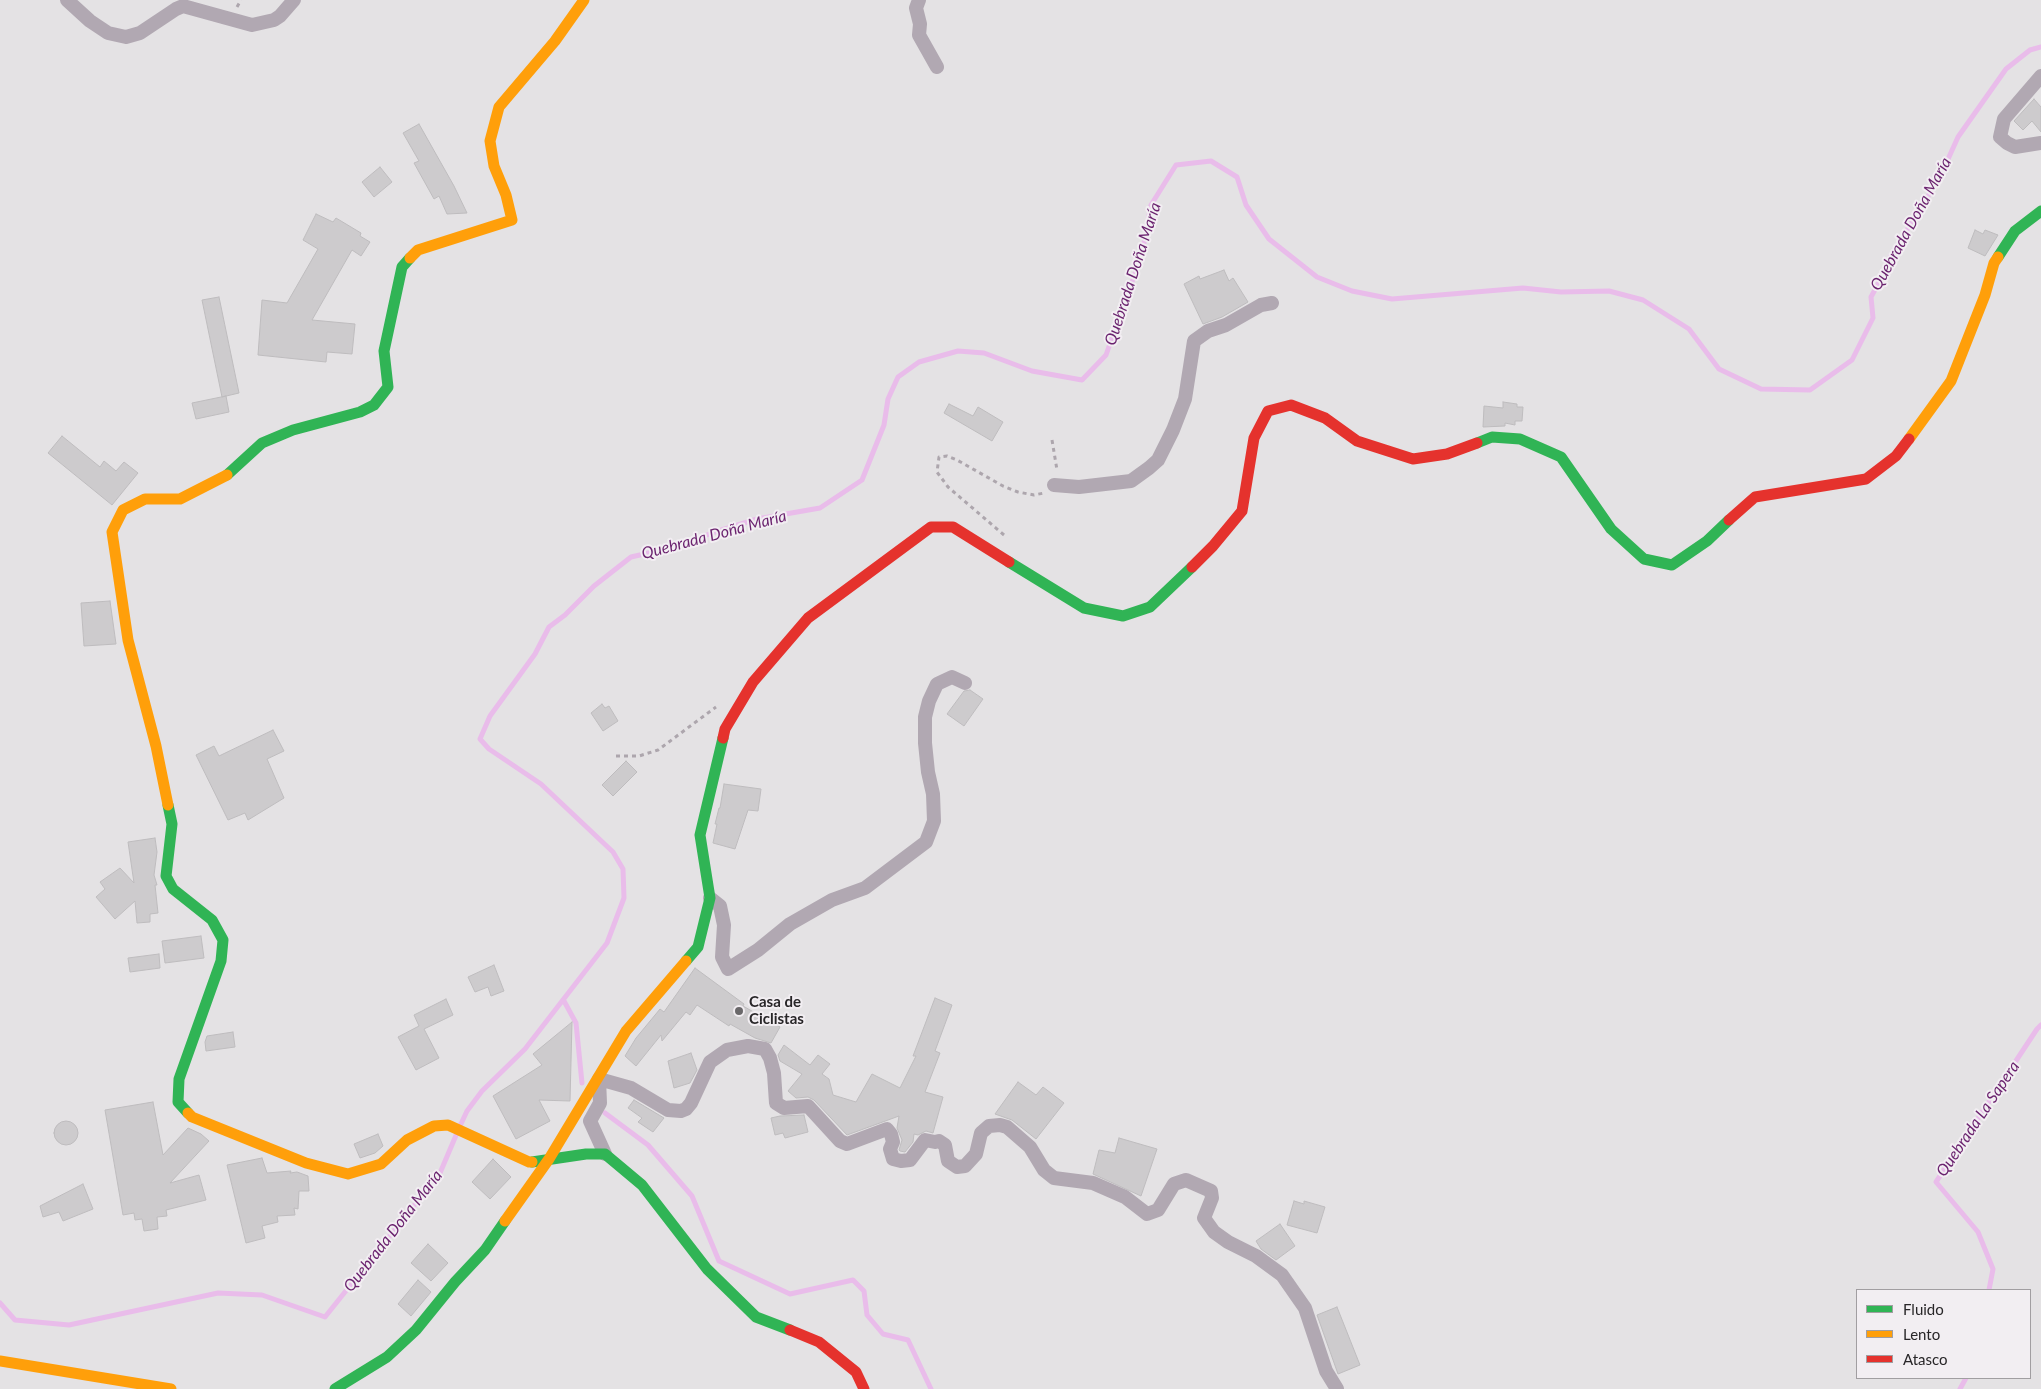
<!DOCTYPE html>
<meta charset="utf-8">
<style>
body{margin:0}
#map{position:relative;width:2041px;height:1389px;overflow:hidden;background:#e4e2e4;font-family:Lato,sans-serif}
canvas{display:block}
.legend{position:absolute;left:1856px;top:1289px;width:175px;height:90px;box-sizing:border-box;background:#f2eef2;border:1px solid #a19ea1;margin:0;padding:6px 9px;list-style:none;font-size:15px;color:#282628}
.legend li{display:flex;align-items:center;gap:10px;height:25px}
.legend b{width:25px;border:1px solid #a19ea1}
</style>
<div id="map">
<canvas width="2041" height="1389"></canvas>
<ul class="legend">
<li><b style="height:6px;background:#30b455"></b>Fluido</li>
<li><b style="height:6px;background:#ff9f0a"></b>Lento</li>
<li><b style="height:6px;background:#e5322d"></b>Atasco</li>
</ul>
</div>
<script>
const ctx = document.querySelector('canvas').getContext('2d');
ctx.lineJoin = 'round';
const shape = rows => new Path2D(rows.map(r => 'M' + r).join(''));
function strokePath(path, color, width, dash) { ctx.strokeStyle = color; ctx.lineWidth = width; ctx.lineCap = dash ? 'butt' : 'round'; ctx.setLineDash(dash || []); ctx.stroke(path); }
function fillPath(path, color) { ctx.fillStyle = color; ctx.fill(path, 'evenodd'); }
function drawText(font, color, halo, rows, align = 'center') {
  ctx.font = font + ' Lato,sans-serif'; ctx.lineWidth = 4; ctx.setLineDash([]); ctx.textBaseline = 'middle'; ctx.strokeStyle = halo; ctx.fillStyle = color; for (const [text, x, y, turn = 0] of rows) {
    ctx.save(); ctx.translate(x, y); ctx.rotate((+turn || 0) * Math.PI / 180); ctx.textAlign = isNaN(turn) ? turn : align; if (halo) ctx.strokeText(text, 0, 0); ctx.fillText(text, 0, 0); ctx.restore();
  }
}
strokePath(shape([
 [564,1001,576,1023,582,1083],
 [605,1113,648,1145,692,1196,719,1261,790,1294,853,1280,864,1291,867,1315,883,1334,908,1340,931,1389],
 [460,1126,467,1111,482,1091,525,1049,607,943,624,898,623,869,613,852,541,784,489,749,480,739,490,716,535,654,549,627,565,615,594,586,631,557,675,547,712,533,757,519,820,508,862,480,884,425,888,399,898,377,919,362,958,351,984,353,1032,371,1082,380,1106,355,1142,254,1151,205,1176,165,1211,161,1237,177,1246,205,1269,239,1317,277,1352,291,1392,299,1523,288,1561,292,1609,291,1643,300,1689,329,1719,369,1761,389,1810,390,1852,360,1873,318,1871,297,1883,275,1887,262,1940,177,1958,137,2006,69,2030,50,2041,47],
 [1989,1290,1993,1269,1978,1232,1936,1182,2037,1029,2041,1025],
 [0,1303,15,1320,69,1325,218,1293,262,1295,325,1317,440,1173,457,1133],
 [1960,1389,1966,1378]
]), '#e9bcea', 5);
const building = shape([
 [2034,99,2041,107,2041,132,2032,121,2023,130,2014,121,2034,99],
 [419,124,454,186,467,213,447,214,439,196,434,199,414,163,419,161,403,133,419,124],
 [380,167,392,182,374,197,362,182,380,167],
 [316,214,333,222,336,218,361,233,360,236,370,242,361,256,352,250,312,320,355,324,352,354,327,352,326,362,258,355,262,300,287,303,318,249,303,240,316,214],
 [1975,230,1983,234,1985,230,1998,235,1985,256,1968,248,1975,230],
 [1224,270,1229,281,1233,278,1248,302,1222,317,1203,324,1184,284,1199,276,1200,279,1224,270],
 [219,297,239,393,222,397,202,300,219,297],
 [226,396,229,412,196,419,192,403,226,396],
 [1503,402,1517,404,1517,407,1523,407,1522,421,1515,421,1515,425,1505,423,1505,426,1483,427,1484,406,1503,408,1503,402],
 [949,404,973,416,978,407,1003,422,992,441,944,413,949,404],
 [62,436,100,467,104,461,116,471,124,462,138,473,112,505,48,453,62,436],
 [110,601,116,644,84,646,81,603,110,601],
 [970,690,983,699,964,726,947,714,964,691,970,690],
 [602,704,605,708,609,706,618,721,603,731,591,713,602,704],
 [273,730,284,751,267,759,284,798,248,820,245,813,228,820,196,755,214,746,219,756,273,730],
 [626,761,637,772,613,796,602,785,626,761],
 [724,784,761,789,758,811,748,810,735,849,713,843,717,824,715,824,719,808,720,808,724,784],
 [155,838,157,852,154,875,157,885,155,885,158,913,150,914,150,922,137,923,135,901,115,919,96,897,105,889,100,882,120,868,134,883,128,842,155,838],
 [201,936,204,958,165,963,162,941,201,936],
 [159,954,160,968,130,972,128,958,159,954],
 [494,965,504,991,491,996,488,987,475,992,468,977,494,965],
 [695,968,744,1004,743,1006,780,1027,771,1043,755,1038,730,1024,729,1026,697,1005,690,1015,686,1012,662,1041,661,1035,636,1066,625,1056,636,1038,660,1009,664,1012,695,968],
 [935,998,952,1005,935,1051,940,1053,925,1092,943,1097,933,1133,926,1131,918,1135,914,1134,913,1142,905,1152,900,1151,899,1150,902,1140,897,1128,899,1116,847,1135,814,1100,808,1097,796,1098,788,1091,802,1074,780,1061,778,1055,784,1045,810,1065,818,1055,830,1064,822,1074,829,1079,833,1095,856,1102,872,1074,900,1088,916,1056,913,1056,935,998],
 [446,999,453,1015,424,1029,439,1058,416,1070,398,1037,419,1026,414,1015,446,999],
 [572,1022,570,1101,539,1100,550,1121,516,1139,493,1096,542,1065,533,1054,572,1022],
 [233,1032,235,1047,206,1051,205,1042,207,1036,233,1032],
 [691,1053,697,1070,690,1083,674,1088,668,1061,691,1053],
 [1018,1082,1036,1095,1043,1087,1064,1103,1036,1139,1012,1120,995,1114,1018,1082],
 [634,1100,664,1118,653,1132,638,1122,642,1118,628,1108,634,1100],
 [153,1102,163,1155,188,1128,201,1134,209,1141,170,1183,199,1175,206,1200,166,1210,167,1216,157,1217,158,1229,144,1231,142,1219,135,1220,134,1213,123,1215,105,1110,153,1102],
 [804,1115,808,1132,785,1138,783,1133,775,1135,771,1118,780,1116,804,1115],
 '54 1133a12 12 0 1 1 24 0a12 12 0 1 1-24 0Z',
 [378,1134,383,1146,375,1153,360,1158,354,1144,378,1134],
 [1119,1138,1157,1149,1141,1196,1093,1174,1099,1150,1115,1153,1119,1138],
 [262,1158,267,1173,291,1171,290,1173,297,1172,308,1176,309,1191,299,1191,298,1209,294,1208,295,1215,277,1216,278,1222,262,1226,265,1238,246,1243,227,1165,262,1158],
 [493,1159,511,1177,490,1199,472,1182,493,1159],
 [83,1184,93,1209,63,1221,59,1212,43,1217,40,1206,83,1184],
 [1294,1201,1304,1204,1304,1201,1325,1207,1317,1233,1287,1225,1294,1201],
 [1280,1224,1295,1246,1276,1260,1261,1249,1256,1241,1280,1224],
 [428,1244,448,1263,431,1281,411,1263,428,1244],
 [418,1280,431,1292,411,1316,398,1304,418,1280],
 [1337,1307,1360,1365,1338,1374,1317,1315,1337,1307]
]);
fillPath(building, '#cdcbcd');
strokePath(building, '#bebcbe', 1);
strokePath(shape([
 [237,7,241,0],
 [1052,440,1057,470],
 [1004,535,948,487,937,472,939,457,947,456,957,460,1003,486,1018,492,1034,495,1044,493],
 [616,756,639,756,658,750,716,707]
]), '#ada6ad', 3, [4, 4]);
strokePath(shape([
 [67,0,90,21,108,33,126,37,140,33,176,9,183,6,252,25,274,20,280,16,294,0],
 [919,0,916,8,920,24,919,35,937,67],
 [2041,76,2004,119,2000,137,2007,143,2015,147,2041,143],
 [1054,485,1079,487,1131,481,1149,468,1158,460,1173,430,1185,399,1194,341,1208,331,1226,325,1261,305,1272,303],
 [710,898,720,906,724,925,722,957,728,969,758,950,790,924,832,900,865,888,926,842,934,821,933,794,928,772,925,743,925,717,929,701,937,684,952,677,965,683],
 [605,1154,590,1121,600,1103,599,1079,631,1088,668,1110,681,1111,686,1109,691,1103,710,1062,727,1050,748,1046,765,1049,770,1058,774,1073,776,1103,784,1108,808,1106,840,1141,847,1144,887,1129,891,1134,893,1142,890,1149,893,1159,901,1161,910,1160,925,1140,935,1142,939,1141,945,1145,948,1161,957,1167,965,1166,976,1154,981,1133,989,1126,1000,1125,1007,1127,1030,1147,1044,1170,1054,1178,1093,1183,1125,1197,1147,1214,1158,1210,1174,1184,1186,1180,1211,1191,1212,1198,1204,1218,1214,1232,1228,1242,1256,1256,1282,1275,1305,1308,1326,1371,1337,1389]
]), '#b1a8b2', 14);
strokePath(shape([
 [1998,257,2015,231,2041,211],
 [1477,443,1492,437,1520,439,1561,457,1611,529,1644,559,1672,565,1707,541,1729,520],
 [227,475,262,443,293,430,360,412,374,405,388,387,384,351,402,267,410,258],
 [1009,562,1084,608,1123,616,1150,607,1192,567],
 [168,805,172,824,166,876,173,889,212,920,223,940,221,961,179,1079,178,1102,188,1113],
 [686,961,698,947,710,898,700,835,723,738],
 [532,1162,586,1154,605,1154,642,1185,707,1269,756,1317,790,1330],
 [335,1389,387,1357,416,1330,455,1282,485,1250,505,1221]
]), '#30b455', 11);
strokePath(shape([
 [410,258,418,250,512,220,506,195,494,166,490,141,499,107,555,41,584,0],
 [1909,439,1951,381,1985,295,1994,263,1998,257],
 [168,805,156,746,128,640,112,532,123,510,145,499,180,499,227,475],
 [188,1113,192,1117,306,1163,348,1174,381,1164,407,1140,434,1126,448,1125,529,1162,532,1162],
 [505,1221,549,1159,626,1031,686,961],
 [0,1361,171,1389]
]), '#ff9f0a', 11);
strokePath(shape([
 [1729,520,1755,497,1866,479,1896,456,1909,439],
 [1192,567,1213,546,1242,511,1254,438,1268,411,1291,405,1325,418,1357,441,1413,459,1447,454,1477,443],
 [723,738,725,729,753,682,808,618,931,527,953,527,1009,562],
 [790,1330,819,1342,856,1372,864,1389]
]), '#e5322d', 11);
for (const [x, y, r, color] of [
 [739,1011,5,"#6a686a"]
]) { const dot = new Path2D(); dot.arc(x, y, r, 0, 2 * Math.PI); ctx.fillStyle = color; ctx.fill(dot); strokePath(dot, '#f2eef2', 2); }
drawText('bold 15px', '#282628', '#f2eef2', [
 ["Casa de",749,1002],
 ["Ciclistas",749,1019]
], 'left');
drawText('italic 16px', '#6b236f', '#f2eef2', [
 ["Quebrada Doña María",1911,224,-61],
 ["Quebrada Doña María",1133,274,-72],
 ["Quebrada Doña María",714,535,-15],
 ["Quebrada La Sapera",1978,1119,-56],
 ["Quebrada Doña María",393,1231,-52]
]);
</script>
